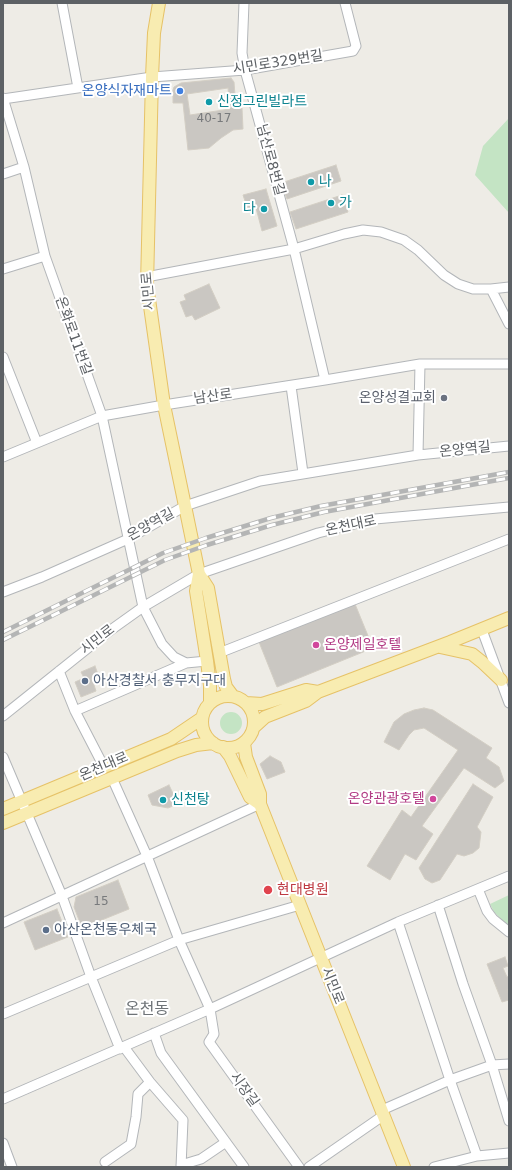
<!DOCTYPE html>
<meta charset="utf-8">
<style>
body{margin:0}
#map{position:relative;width:512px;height:1170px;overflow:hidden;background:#eeece6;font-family:"DejaVu Sans",sans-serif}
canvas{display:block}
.frame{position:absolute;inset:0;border:4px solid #5d6165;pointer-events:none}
</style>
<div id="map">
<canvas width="512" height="1170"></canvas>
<div class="frame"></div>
</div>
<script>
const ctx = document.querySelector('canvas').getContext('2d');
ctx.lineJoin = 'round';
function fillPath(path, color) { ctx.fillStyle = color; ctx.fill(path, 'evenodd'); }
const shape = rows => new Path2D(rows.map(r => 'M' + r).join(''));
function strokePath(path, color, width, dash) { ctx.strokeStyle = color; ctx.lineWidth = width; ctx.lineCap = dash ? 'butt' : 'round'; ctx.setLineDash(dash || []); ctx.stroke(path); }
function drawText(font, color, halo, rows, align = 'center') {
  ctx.font = font + ' "DejaVu Sans","Noto Sans KR",sans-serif'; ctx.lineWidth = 4; ctx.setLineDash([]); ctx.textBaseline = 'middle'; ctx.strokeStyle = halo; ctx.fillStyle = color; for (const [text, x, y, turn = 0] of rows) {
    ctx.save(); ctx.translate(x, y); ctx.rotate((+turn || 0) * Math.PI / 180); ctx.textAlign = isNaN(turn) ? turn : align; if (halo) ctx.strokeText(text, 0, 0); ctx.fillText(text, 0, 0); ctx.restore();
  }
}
fillPath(shape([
 [509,118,509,213,475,175,483,146],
 '220 723a11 11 0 1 1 22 0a11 11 0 1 1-22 0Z',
 [509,895,509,925,503,921,494,912,490,904]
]), '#c4e4c4');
const building = shape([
 [231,78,234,82,236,109,242,108,243,129,233,130,221,138,209,148,188,150,183,103,173,103,173,90,174,87,181,83,231,78],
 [228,88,230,109,190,115,187,94,228,88],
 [336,165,341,181,287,199,281,183,336,165],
 [266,189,277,226,262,231,256,208,248,210,243,195,266,189],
 [342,195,348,212,296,229,290,212,342,195],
 [209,284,220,308,195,320,192,315,186,317,180,302,186,300,184,295,209,284],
 [355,604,373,648,277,687,259,642,355,604],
 [95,666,99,677,92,679,96,691,81,697,75,682,84,678,81,672,95,666],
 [424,708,433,710,492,748,486,758,499,767,504,781,495,788,464,768,422,826,433,834,416,860,405,854,390,880,367,866,402,810,411,817,458,750,424,728,414,730,409,735,399,750,384,742,394,722,404,714,414,710,424,708],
 [270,756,281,762,285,772,267,779,260,764,270,756],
 [473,784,493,797,477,827,481,832,479,848,473,853,464,856,457,854,440,880,432,883,425,879,419,868,473,784],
 [169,785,178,804,168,808,152,805,148,795,169,785],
 [118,880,129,909,82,928,74,907,76,897,118,880],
 [57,909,68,937,35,950,24,922,57,909],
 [505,957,508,966,503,968,507,977,509,976,509,988,508,989,509,1000,502,1002,487,964,505,957]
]);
fillPath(building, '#cac7c2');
strokePath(building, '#d3cec4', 1);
const minor = shape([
 [62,3,78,88],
 [244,3,242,53,245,70,294,249,325,380],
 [3,98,24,167,45,256,102,416,143,607,162,644,174,657,186,663],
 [3,99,152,77,245,70,353,51,356,46,345,3],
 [3,174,24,167],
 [3,269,45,256],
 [146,277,294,249,344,234,363,230,381,232,404,240,418,250,444,275,458,284,473,289,491,289,509,287],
 [491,289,509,324],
 [3,357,37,443],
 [291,386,303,473],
 [418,455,420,364],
 [3,457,102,416,164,405,325,380,420,364,509,364],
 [3,592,42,577,128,539,185,506,260,481,418,455,509,446],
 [482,630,509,703],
 [219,653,509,539],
 [59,671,75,711,104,767],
 [75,711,186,663,207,661],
 [3,716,108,632,143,607,199,574,318,533,375,519,509,507],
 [3,757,62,896,91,977,120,1049],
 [112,778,147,856,179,940,210,1009,214,1034,209,1042,299,1167],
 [478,889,487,911,493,919,509,932],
 [438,905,463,984,492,1065,509,1121],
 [398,922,450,1080,477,1156],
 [3,923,260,804],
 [3,1014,179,940,300,905],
 [154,1033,161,1053,244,1167],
 [124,1047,150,1082,183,1120,181,1167],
 [3,1099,210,1009,398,922,509,876],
 [382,1110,450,1080,492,1065,509,1064],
 [3,1143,12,1167],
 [105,1162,131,1144,136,1117,138,1094,150,1082],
 [181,1165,201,1159,226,1142],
 [309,1167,384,1115],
 [434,1167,477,1156,509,1153]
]);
const major = shape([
 [159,3,154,33,152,77,147,285,164,405,185,506,199,574,208,588,224,679,226,687,232,695],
 [199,574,196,591,207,661,210,686,210,703],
 [440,647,472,654,482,662,501,680],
 '202 722a26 26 0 1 1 52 0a26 26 0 1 1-52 0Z',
 [246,703,262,704,306,690,318,692],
 [254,727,265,717,306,701,318,692,450,642,509,618],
 [244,743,246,757,260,794,260,804,404,1167],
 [223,747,230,756,250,797,260,804],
 [3,809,171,739,202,718],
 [3,823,177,751,196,745,213,743]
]);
strokePath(minor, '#b3b6b9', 11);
strokePath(major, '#e6c267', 14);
strokePath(minor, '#fff', 9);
strokePath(major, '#f8ecb1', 12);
const rail = shape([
 [3,632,163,553,206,538,271,518,321,506,509,472],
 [3,640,165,560,207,545,272,525,324,512,509,478]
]);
strokePath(rail, '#b4b5b5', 4.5);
strokePath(rail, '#fff', 3, [9]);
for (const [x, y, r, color] of [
 [180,91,4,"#3f7fe0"],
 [209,102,4,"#0f9aa8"],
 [311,182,4,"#0f9aa8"],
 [331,203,4,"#0f9aa8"],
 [264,209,4,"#0f9aa8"],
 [444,398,4,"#6b7280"],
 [316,645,4,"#d1479c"],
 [85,681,4,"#5c6f8a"],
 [433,799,4,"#d1479c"],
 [163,800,4,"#0f9aa8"],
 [268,890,5,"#e0444e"],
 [46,930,4,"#5c6f8a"]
]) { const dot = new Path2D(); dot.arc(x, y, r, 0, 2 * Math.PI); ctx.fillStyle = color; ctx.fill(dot); strokePath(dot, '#fff', 1.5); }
drawText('12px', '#787a7c', null, [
 ["40-17",214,119],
 ["15",101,902]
]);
drawText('14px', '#5d6165', '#fff', [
 ["시민로329번길",278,63,-9],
 ["남산로8번길",270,160,75],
 ["시민로",149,291,-95],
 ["온화로11번길",73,336,70],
 ["남산로",213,397,-8],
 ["온양역길",465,450,-6],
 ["온양역길",151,525,-29],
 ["온천대로",351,526,-12],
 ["시민로",98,640,-38],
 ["온천대로",104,767,-23],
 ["시민로",332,986,68],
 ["시장길",244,1090,54]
]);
drawText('14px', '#366cbe', '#fff', [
 ["온양식자재마트",172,91]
], 'right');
drawText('14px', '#0d838f', '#fff', [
 ["신정그린빌라트",217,102],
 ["나",319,182],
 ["가",339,203],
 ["다",256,209,"right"],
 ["신천탕",171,800]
], 'left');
drawText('14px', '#5b616d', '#fff', [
 ["온양성결교회",436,398]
], 'right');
drawText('14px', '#b23c85', '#fff', [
 ["온양제일호텔",324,645],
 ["온양관광호텔",425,799,"right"]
], 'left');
drawText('14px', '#4e5e75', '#fff', [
 ["아산경찰서 충무지구대",93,681],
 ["아산온천동우체국",54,930]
], 'left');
drawText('14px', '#be3a42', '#fff', [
 ["현대병원",277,890]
], 'left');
drawText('16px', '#6e7377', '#fff', [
 ["온천동",147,1010]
]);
</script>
